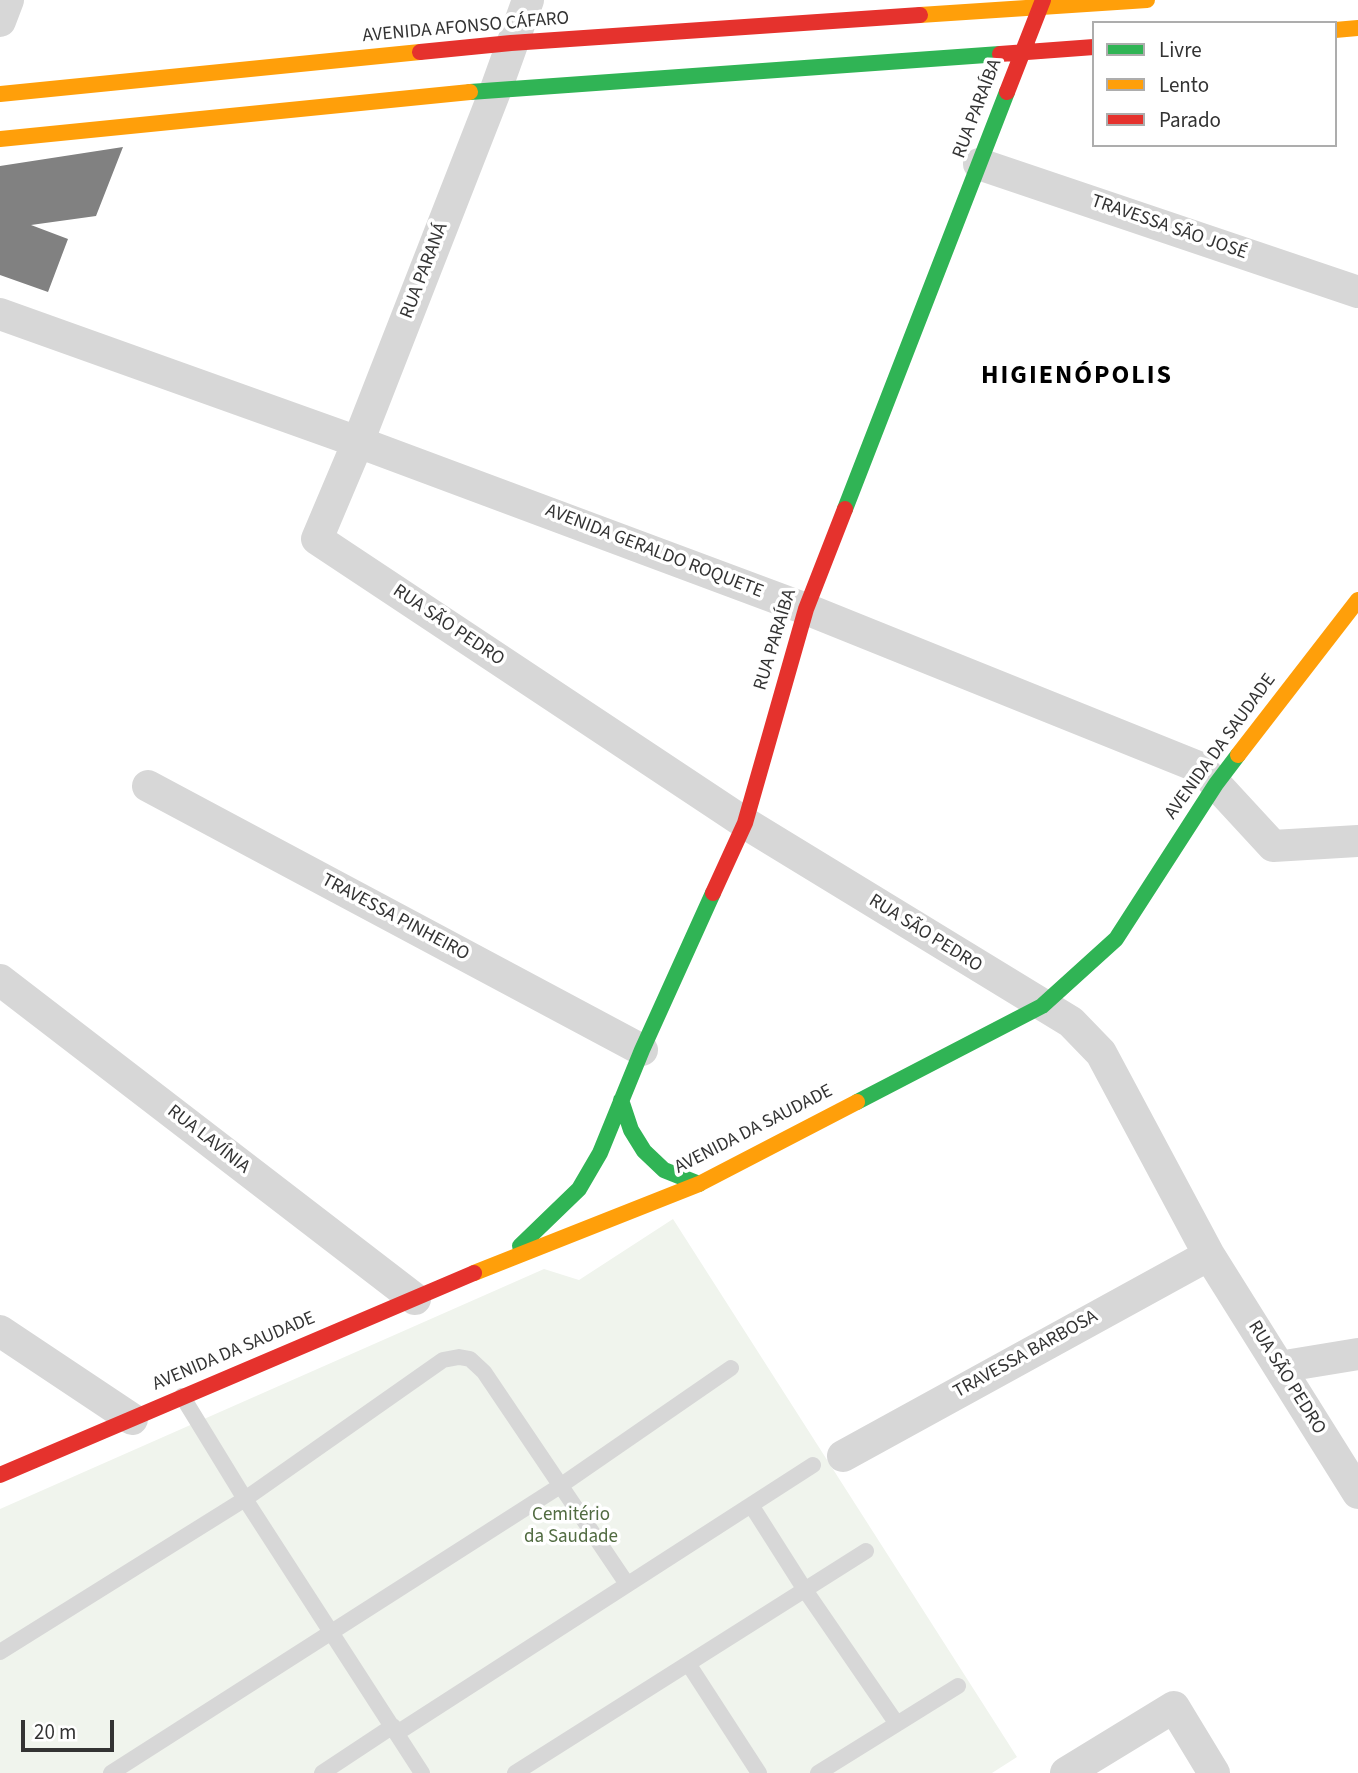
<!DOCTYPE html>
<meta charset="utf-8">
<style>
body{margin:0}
#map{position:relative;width:1358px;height:1773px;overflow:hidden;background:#fff;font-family:"Source Sans 3",sans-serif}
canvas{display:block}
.legend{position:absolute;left:1092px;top:21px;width:245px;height:126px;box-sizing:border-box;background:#fff;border:2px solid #adadad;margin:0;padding:9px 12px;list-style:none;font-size:21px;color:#333}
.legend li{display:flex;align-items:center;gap:14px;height:35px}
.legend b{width:35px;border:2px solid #adadad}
.scale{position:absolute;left:21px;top:1720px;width:93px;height:32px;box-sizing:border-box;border:4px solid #333;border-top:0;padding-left:9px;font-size:21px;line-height:24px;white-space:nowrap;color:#333;-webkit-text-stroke:5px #fff;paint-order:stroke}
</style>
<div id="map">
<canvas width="1358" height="1773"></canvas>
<ul class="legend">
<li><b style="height:9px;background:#30b455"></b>Livre</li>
<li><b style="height:9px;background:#ff9f0a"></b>Lento</li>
<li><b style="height:9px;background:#e5322d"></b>Parado</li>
</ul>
<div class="scale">20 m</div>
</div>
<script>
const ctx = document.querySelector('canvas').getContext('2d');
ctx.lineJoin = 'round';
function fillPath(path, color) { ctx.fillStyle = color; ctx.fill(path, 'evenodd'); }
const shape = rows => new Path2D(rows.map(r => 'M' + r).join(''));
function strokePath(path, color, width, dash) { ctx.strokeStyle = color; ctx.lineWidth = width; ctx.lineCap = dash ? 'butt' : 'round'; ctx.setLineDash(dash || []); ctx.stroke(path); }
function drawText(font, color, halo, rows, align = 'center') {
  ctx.font = font + ' "Source Sans 3",sans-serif'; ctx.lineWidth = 7; ctx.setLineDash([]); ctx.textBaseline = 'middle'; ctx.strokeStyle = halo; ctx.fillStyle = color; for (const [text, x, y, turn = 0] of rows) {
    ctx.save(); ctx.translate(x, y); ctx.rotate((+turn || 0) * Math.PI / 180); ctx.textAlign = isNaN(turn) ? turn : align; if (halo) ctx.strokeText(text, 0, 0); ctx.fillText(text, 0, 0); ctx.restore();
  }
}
fillPath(shape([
 [673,1219,1017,1757,992,1773,0,1773,0,1509,544,1269,579,1280]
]), '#f0f4ed');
fillPath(shape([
 [123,147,96,216,31,225,68,239,48,292,0,275,0,166]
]), '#818181');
strokePath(shape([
 [182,1396,245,1499,422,1773],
 [751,1505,805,1590,897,1724],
 [0,1652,245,1499,443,1360,459,1357,470,1359,484,1372,627,1584],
 [689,1665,759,1773],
 [397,1733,813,1465],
 [111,1773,560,1486,731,1368],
 [322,1773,393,1726],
 [515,1773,866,1551],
 [818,1773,958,1686]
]), '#d7d7d7', 16);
strokePath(shape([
 [528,0,496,89,358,442,317,539,745,823,1071,1022,1101,1053,1209,1255,1358,1493],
 [0,21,8,0],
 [979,164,1358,292],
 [0,314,358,442,806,609,1201,768,1273,846,1358,841],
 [148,786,642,1050],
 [0,980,415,1299],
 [0,1331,132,1419],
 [1279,1367,1358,1354],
 [843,1456,1209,1255],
 [1066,1773,1174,1707,1214,1773]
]), '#d7d7d7', 32);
strokePath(shape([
 [470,92,1000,54],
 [845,509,1007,92],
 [621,1100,631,1130,644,1151,664,1170,699,1184],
 [857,1102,1042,1006,1116,939,1216,784,1238,755],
 [520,1246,579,1189,600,1153,642,1050,713,893]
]), '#30b455', 16);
strokePath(shape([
 [920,15,1147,0],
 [1335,30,1358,28],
 [0,94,420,52],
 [0,139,470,92],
 [1238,755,1358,600],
 [474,1273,699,1184,857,1102]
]), '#ff9f0a', 16);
strokePath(shape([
 [420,52,511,43,920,15],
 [1000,54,1094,47],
 [1007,92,1043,0],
 [713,893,745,823,806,609,845,509],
 [0,1475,474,1273]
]), '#e5322d', 16);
drawText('19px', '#333', '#fff', [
 ["AVENIDA AFONSO CÁFARO",466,28,-5],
 ["RUA PARAÍBA",978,109,-69],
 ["TRAVESSA SÃO JOSÉ",1169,228,19],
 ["RUA PARANÁ",425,271,-69],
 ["AVENIDA GERALDO ROQUETE",654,552,21],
 ["RUA SÃO PEDRO",448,626,34],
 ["RUA PARAÍBA",776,640,-73],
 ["AVENIDA DA SAUDADE",1221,747,-54],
 ["TRAVESSA PINHEIRO",395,918,28],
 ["RUA SÃO PEDRO",925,934,32],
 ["AVENIDA DA SAUDADE",754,1130,-27],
 ["RUA LAVÍNIA",208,1140,38],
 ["AVENIDA DA SAUDADE",234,1352,-23],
 ["TRAVESSA BARBOSA",1026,1355,-29],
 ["RUA SÃO PEDRO",1286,1378,58]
]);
drawText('19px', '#526c42', '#fff', [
 ["Cemitério",571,1516],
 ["da Saudade",571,1538]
]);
ctx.letterSpacing = '2px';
drawText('bold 26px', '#000', '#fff', [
 ["HIGIENÓPOLIS",1077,377]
]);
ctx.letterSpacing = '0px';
</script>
